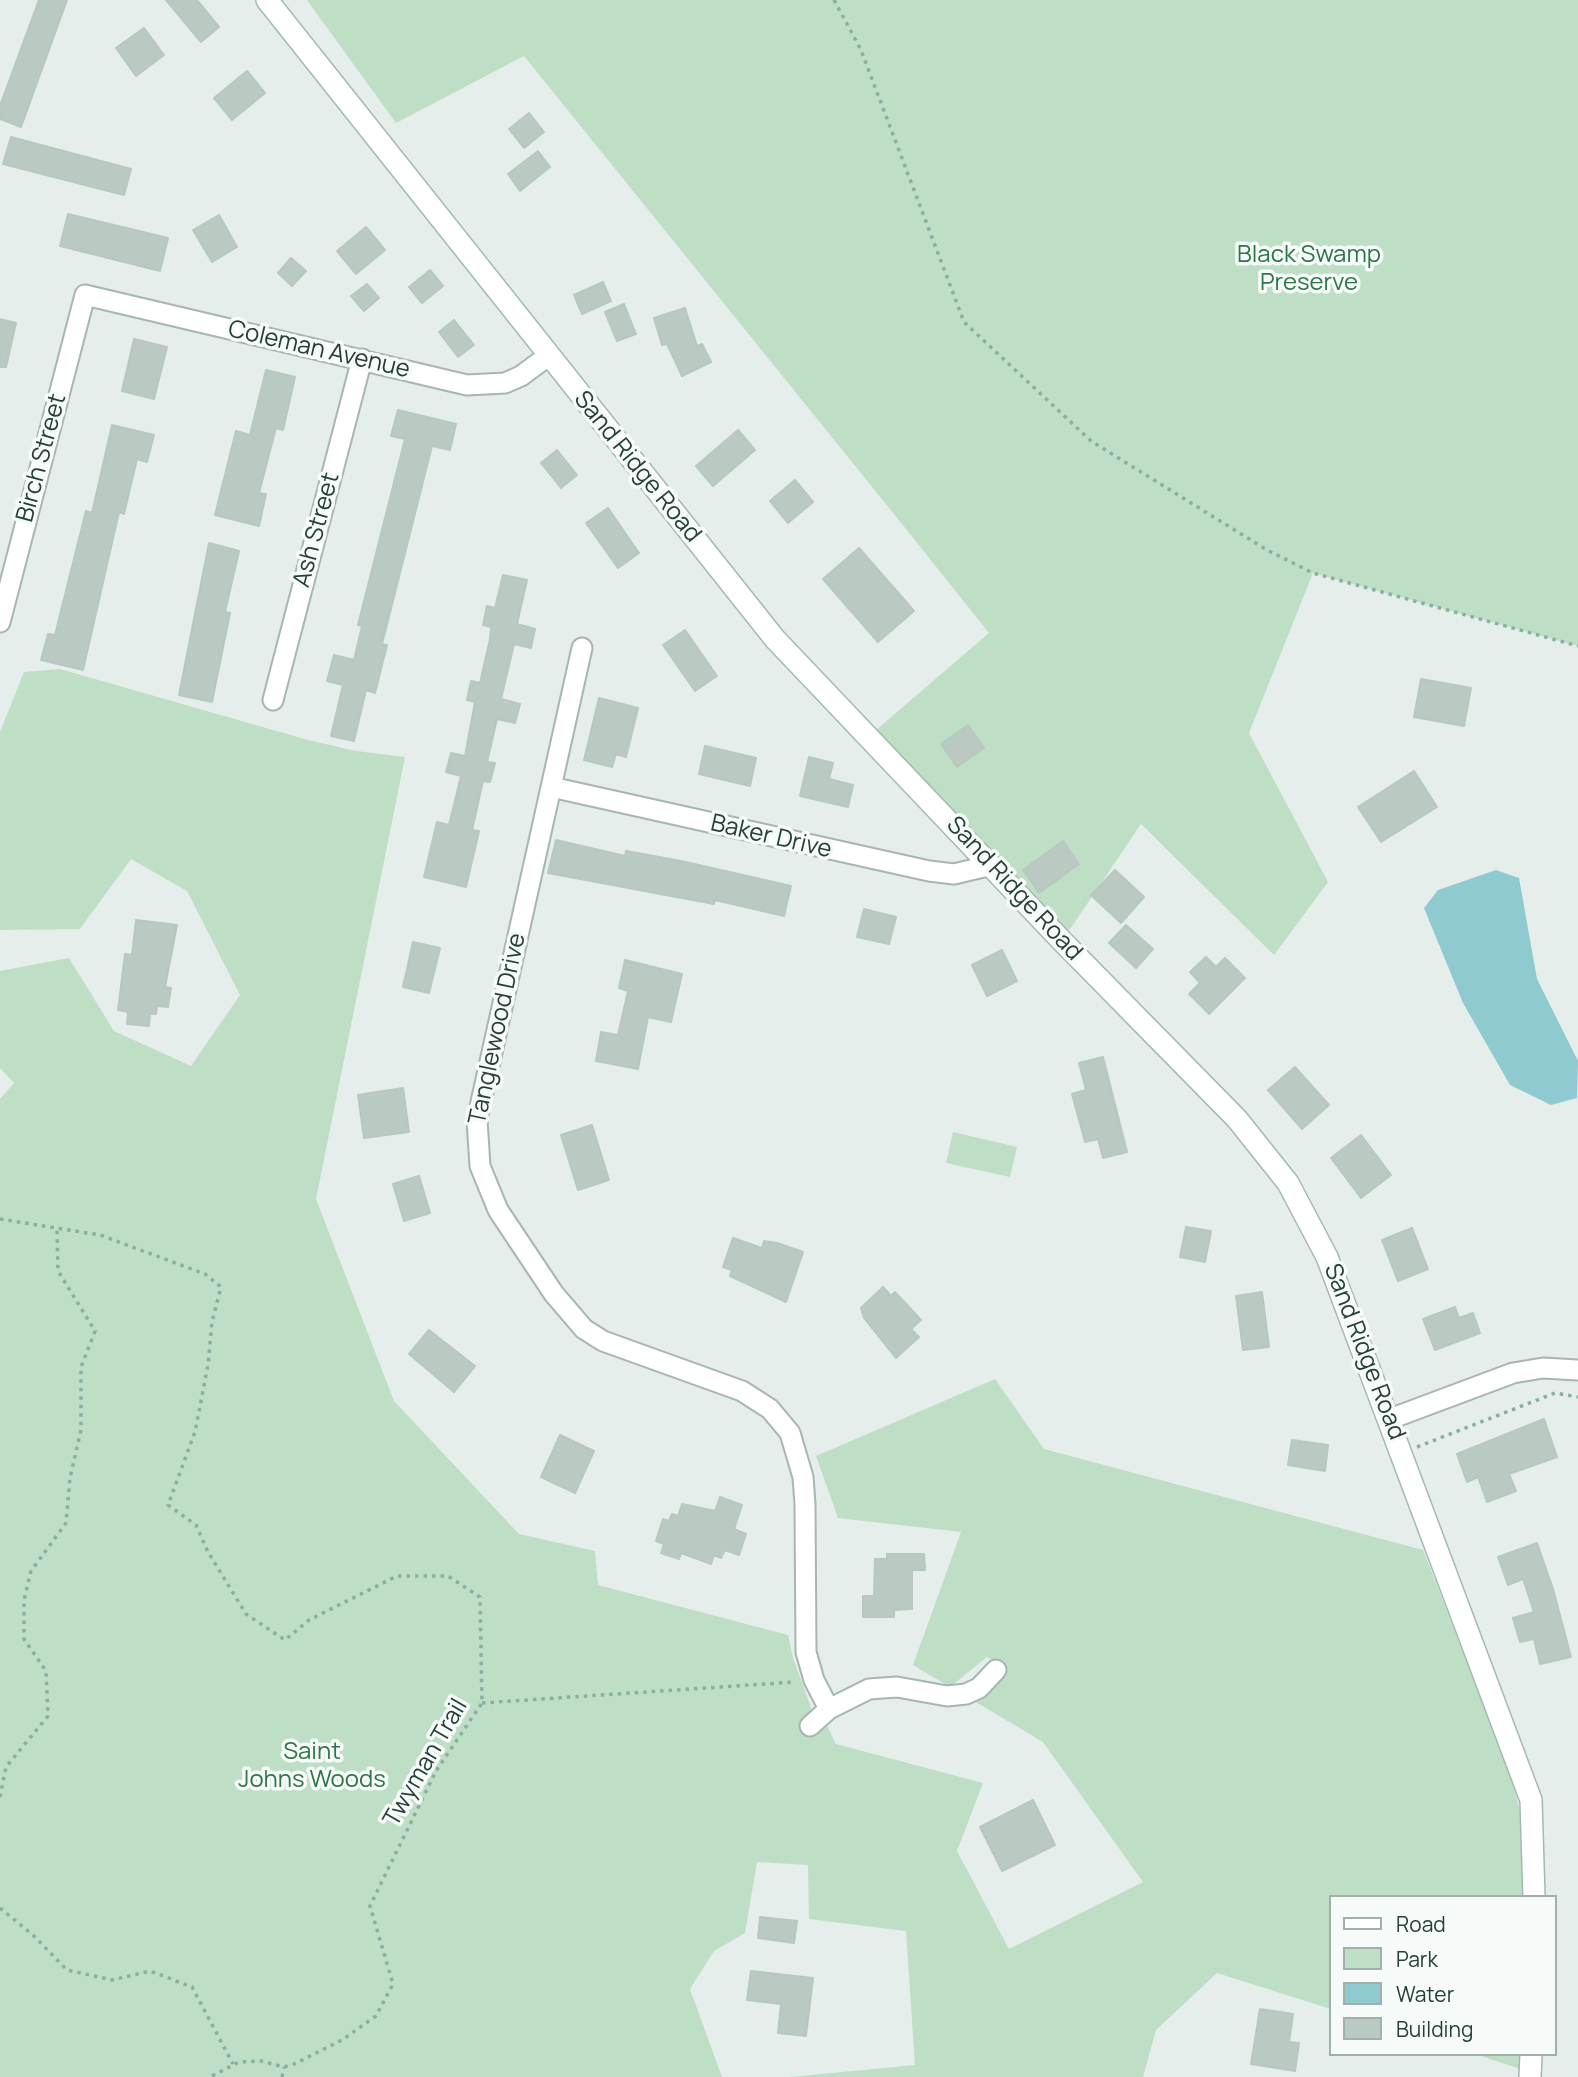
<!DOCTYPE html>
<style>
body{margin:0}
#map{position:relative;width:1578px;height:2077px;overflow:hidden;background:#e5eeea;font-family:Manrope,sans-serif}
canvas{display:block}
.legend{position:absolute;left:1329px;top:1895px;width:228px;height:161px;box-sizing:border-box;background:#f6faf8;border:2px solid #a2b0ab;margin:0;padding:9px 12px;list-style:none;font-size:21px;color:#244037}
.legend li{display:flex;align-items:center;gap:14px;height:35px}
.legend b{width:35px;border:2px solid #a2b0ab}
</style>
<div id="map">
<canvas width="1578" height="2077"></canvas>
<ul class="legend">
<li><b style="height:9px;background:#fff"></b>Road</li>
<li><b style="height:19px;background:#bfdec6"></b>Park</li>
<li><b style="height:19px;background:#8fcad1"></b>Water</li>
<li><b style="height:19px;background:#bac9c2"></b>Building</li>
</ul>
</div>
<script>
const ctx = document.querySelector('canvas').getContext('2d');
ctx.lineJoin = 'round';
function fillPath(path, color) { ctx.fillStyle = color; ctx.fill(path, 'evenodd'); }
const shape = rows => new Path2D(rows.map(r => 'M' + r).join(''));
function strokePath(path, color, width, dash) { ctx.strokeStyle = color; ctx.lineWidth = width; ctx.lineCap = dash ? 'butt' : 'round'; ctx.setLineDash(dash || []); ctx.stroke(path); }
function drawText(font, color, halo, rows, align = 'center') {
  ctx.font = font + ' Manrope,sans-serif'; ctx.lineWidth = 7; ctx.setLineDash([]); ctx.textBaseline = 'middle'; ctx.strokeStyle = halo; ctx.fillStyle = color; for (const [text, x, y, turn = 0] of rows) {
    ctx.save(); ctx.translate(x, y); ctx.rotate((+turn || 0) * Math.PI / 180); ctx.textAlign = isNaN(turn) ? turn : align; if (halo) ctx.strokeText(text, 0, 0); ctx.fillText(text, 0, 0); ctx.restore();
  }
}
fillPath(shape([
 [307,0,1578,0,1578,646,1313,573,1249,733,1328,882,1274,955,1141,824,1062,941,868,737,989,633,902,524,524,56,396,123],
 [60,669,308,740,356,751,405,757,316,1199,394,1401,519,1534,595,1551,598,1585,788,1635,793,1658,820,1732,827,1726,836,1744,983,1783,957,1851,1009,1949,1143,1882,1043,1742,974,1701,1008,1670,987,1657,950,1687,913,1665,961,1532,838,1518,816,1456,995,1379,1044,1449,1423,1550,1511,1775,1524,1827,1529,1897,1331,1897,1331,2009,1217,1973,1156,2030,1143,2077,790,2077,915,2065,906,1931,809,1919,808,1865,757,1862,745,1933,714,1951,690,1989,722,2077,0,2077,0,1099,14,1083,0,1068,0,971,69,958,114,1031,191,1066,240,995,187,891,131,859,80,929,0,930,0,732,24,672],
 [953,1132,1017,1147,1010,1177,946,1163],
 [1475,2054,1521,2054,1520,2069]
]), '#bfdec6');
fillPath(shape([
 [1496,870,1519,878,1537,979,1578,1061,1577,1098,1551,1105,1510,1085,1463,1003,1424,908,1438,890]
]), '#8fcad1');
const building = shape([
 [39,0,67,0,21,127,0,119,0,106,39,0],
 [166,0,197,0,219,27,201,42,166,0],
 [144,28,164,55,136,76,116,48,144,28],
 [247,71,265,93,232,120,214,98,247,71],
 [529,113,544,132,524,148,509,129,529,113],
 [11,137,131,169,124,195,3,164,11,137],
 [538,151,550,167,520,191,508,174,538,151],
 [68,214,168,238,160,271,60,246,68,214],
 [219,215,237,247,212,262,193,230,219,215],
 [366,227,385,250,356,274,337,251,366,227],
 [291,258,306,271,292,286,278,273,291,258],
 [430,270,443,286,422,303,409,287,430,270],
 [603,282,611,301,582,314,574,295,603,282],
 [367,284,379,298,364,311,351,296,367,284],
 [624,304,636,334,617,341,605,312,624,304],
 [685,308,697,346,702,344,711,362,682,376,667,344,662,345,654,318,685,308],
 [0,319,16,323,6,367,0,367,0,319],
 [454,320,474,345,458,357,439,332,454,320],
 [134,339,167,347,154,399,122,391,134,339],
 [266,370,295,377,283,430,276,428,259,493,266,494,259,526,215,515,236,431,250,435,266,370],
 [398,410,456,424,450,450,432,446,382,644,387,645,375,693,366,690,354,741,331,736,343,685,327,681,334,655,354,660,362,626,358,625,405,439,391,436,398,410],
 [112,425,154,435,147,462,137,459,124,514,119,512,83,670,41,660,48,634,55,635,86,511,92,513,112,425],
 [738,430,755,450,713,486,696,466,738,430],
 [557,450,577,475,561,488,541,463,557,450],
 [795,480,813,502,788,523,770,501,795,480],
 [608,508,639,553,618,568,586,523,608,508],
 [209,543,239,551,225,612,230,613,212,702,179,695,209,543],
 [859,548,914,611,878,642,823,579,859,548],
 [503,575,527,580,517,624,535,629,531,648,514,644,501,699,520,704,515,723,497,719,487,762,495,763,490,782,483,781,472,830,479,831,466,887,424,877,437,822,449,825,461,776,446,772,451,753,465,756,475,702,467,700,471,681,480,683,490,639,491,627,483,625,487,606,495,608,503,575],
 [685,630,717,676,695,691,663,645,685,630],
 [1421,679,1471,688,1464,726,1414,717,1421,679],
 [599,698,638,708,626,757,616,754,612,767,584,760,599,698],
 [968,725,984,748,957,767,941,744,968,725],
 [705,746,756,758,750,786,699,774,705,746],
 [809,757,833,763,829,779,853,785,848,807,800,796,809,757],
 [1414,771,1437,807,1381,842,1358,807,1414,771],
 [556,840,625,856,626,851,681,861,791,886,784,916,715,900,714,904,548,873,556,840],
 [1063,841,1079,864,1039,893,1023,870,1063,841],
 [1115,870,1144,897,1121,923,1091,895,1115,870],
 [864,909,896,917,889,944,857,937,864,909],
 [136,920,177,925,165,987,171,988,168,1007,157,1006,156,1014,150,1014,149,1026,127,1024,128,1012,118,1010,125,954,132,955,136,920],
 [1126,925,1153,949,1136,968,1109,943,1126,925],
 [413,942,440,948,429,993,403,987,413,942],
 [1002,950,1017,981,987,996,972,965,1002,950],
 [1206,957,1216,967,1225,958,1245,978,1209,1014,1189,994,1200,983,1190,972,1206,957],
 [625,960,682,974,671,1022,648,1017,638,1069,596,1061,601,1032,618,1035,628,991,619,988,625,960],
 [1103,1057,1127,1152,1103,1158,1098,1139,1085,1142,1072,1094,1086,1090,1079,1063,1103,1057],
 [1295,1067,1329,1105,1302,1129,1268,1090,1295,1067],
 [403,1088,409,1132,364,1138,358,1095,403,1088],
 [592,1125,609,1180,578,1190,561,1135,592,1125],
 [1361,1135,1391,1175,1361,1198,1331,1158,1361,1135],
 [419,1176,430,1213,404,1221,393,1184,419,1176],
 [1186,1227,1211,1231,1205,1262,1180,1257,1186,1227],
 [1412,1228,1428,1269,1398,1281,1382,1240,1412,1228],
 [733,1238,762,1248,764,1241,777,1243,803,1252,786,1302,730,1276,732,1270,723,1267,733,1238],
 [883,1287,891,1296,895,1292,921,1320,911,1329,919,1337,896,1358,864,1318,861,1308,883,1287],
 [1262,1292,1269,1347,1243,1350,1236,1296,1262,1292],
 [1455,1307,1459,1318,1473,1313,1480,1333,1435,1350,1423,1319,1455,1307],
 [429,1330,475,1366,454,1392,409,1354,429,1330],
 [1544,1419,1557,1457,1509,1474,1516,1491,1487,1502,1478,1477,1467,1482,1457,1454,1544,1419],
 [560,1435,594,1451,575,1493,541,1477,560,1435],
 [1292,1440,1328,1445,1325,1471,1288,1465,1292,1440],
 [720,1497,742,1505,734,1529,746,1534,739,1555,725,1550,721,1558,714,1555,711,1564,681,1553,679,1559,661,1553,664,1544,656,1541,663,1519,669,1521,672,1514,678,1516,682,1504,715,1511,720,1497],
 [1537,1543,1553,1589,1571,1657,1540,1664,1534,1639,1520,1642,1513,1618,1534,1612,1523,1579,1508,1585,1498,1557,1537,1543],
 [887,1554,924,1554,925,1570,912,1570,912,1609,894,1610,894,1617,863,1617,863,1596,874,1596,875,1559,887,1559,887,1554],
 [1033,1800,1055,1845,1002,1871,980,1827,1033,1800],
 [760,1917,797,1921,794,1943,758,1938,760,1917],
 [751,1971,813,1978,806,2036,778,2033,781,2004,747,2000,751,1971],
 [1260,2009,1293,2014,1289,2042,1299,2043,1295,2071,1251,2064,1260,2009]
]);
fillPath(building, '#bac9c2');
strokePath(building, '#b7c8c0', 2);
const street = shape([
 [0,622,85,295,467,385,505,383,521,376,548,356],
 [582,648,477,1120,480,1166,498,1210,554,1294,584,1329,603,1341,742,1391,770,1409,790,1433,803,1477,805,1504,806,1652,814,1680,829,1709],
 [273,700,362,359],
 [551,787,929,871,954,874,992,865],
 [1390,1419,1513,1373,1543,1368,1578,1370],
 [810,1726,829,1709,869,1689,897,1687,947,1696,966,1694,979,1688,996,1670]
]);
const secondary = shape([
 [267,0,775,639,1062,941,1237,1119,1288,1183,1327,1257,1531,1800,1534,1897],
 [1530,2077,1531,2054]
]);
strokePath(street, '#a7b6b1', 23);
strokePath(secondary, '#a3bab1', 24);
strokePath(shape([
 [834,0,861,50,964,322,1091,441,1267,550,1313,573,1578,646],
 [0,1219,100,1235,205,1274,221,1287,212,1322,208,1365,195,1432,168,1505,196,1525,208,1552,246,1614,285,1640,309,1620,397,1576,448,1576,480,1597,482,1703,436,1771,370,1906,393,1984,376,2016,342,2040,294,2064,284,2067,261,2061,239,2062,210,2077],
 [1417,1447,1555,1393,1578,1397],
 [482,1703,795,1682],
 [0,1797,6,1767,48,1716,46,1671,24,1639,24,1600,31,1571,66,1523,70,1478,81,1430,81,1367,95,1331,58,1271,57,1229],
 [0,1908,33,1935,67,1970,112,1980,150,1971,192,1987,233,2064],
 [282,2077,284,2067]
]), '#86b1a2', 3.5, [3.5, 5]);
strokePath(street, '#fff', 19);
strokePath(secondary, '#fff', 21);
drawText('24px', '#2f7647', '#f6faf8', [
 ["Black Swamp",1309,255],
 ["Preserve",1309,283],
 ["Saint",312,1752],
 ["Johns Woods",312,1780]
]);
drawText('24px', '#244037', '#f6faf8', [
 ["Coleman Avenue",319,350,13],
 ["Birch Street",42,458,-75],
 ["Sand Ridge Road",637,467,51],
 ["Ash Street",317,530,-75],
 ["Baker Drive",771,837,13],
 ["Sand Ridge Road",1014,889,47],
 ["Tanglewood Drive",498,1029,-78],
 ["Sand Ridge Road",1364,1352,69],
 ["Twyman Trail",426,1763,-60]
]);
</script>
